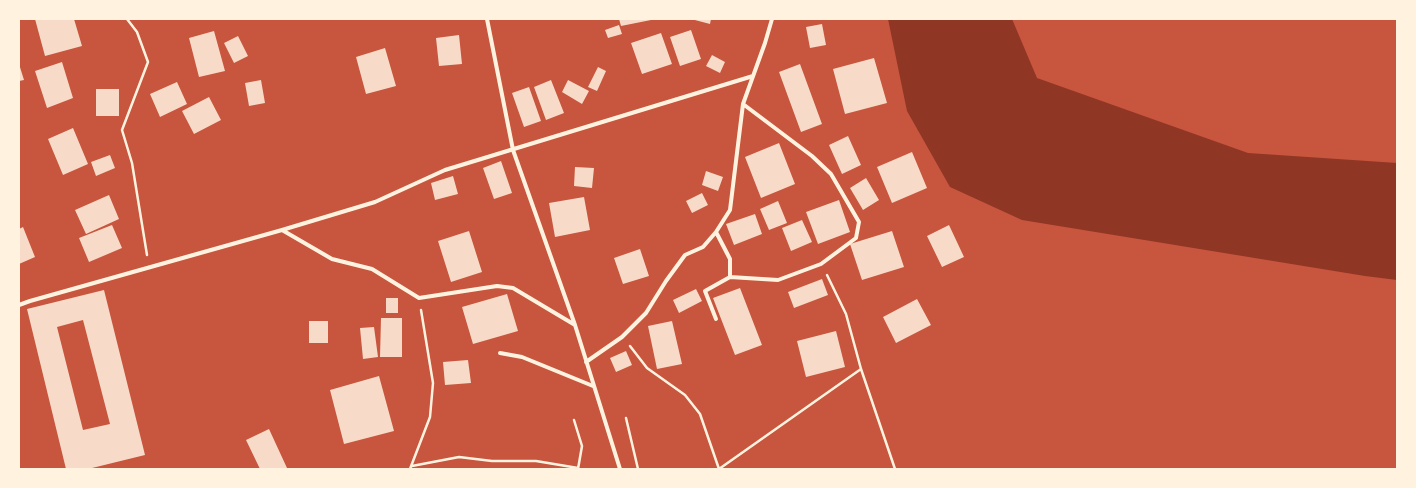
<!DOCTYPE html>
<style>
body{margin:0}
#map{position:relative;width:1416px;height:488px;overflow:hidden;background:#c8553d;font-family:Figtree,sans-serif}
canvas{display:block}
.frame{position:absolute;inset:0;border:20px solid #fff3e0;pointer-events:none}
</style>
<div id="map">
<canvas width="1416" height="488"></canvas>
<div class="frame"></div>
</div>
<script>
const ctx = document.querySelector('canvas').getContext('2d');
ctx.lineJoin = 'round';
function fillPath(path, color) { ctx.fillStyle = color; ctx.fill(path, 'evenodd'); }
const shape = rows => new Path2D(rows.map(r => 'M' + r).join(''));
function strokePath(path, color, width, dash) { ctx.strokeStyle = color; ctx.lineWidth = width; ctx.lineCap = dash ? 'butt' : 'round'; ctx.setLineDash(dash || []); ctx.stroke(path); }
fillPath(shape([
 [888,19,1012,19,1037,78,1248,153,1397,163,1397,280,1365,276,1022,220,950,187,907,111]
]), '#8f3625');
fillPath(shape([
 [35,19,74,19,82,46,45,56],
 [619,19,651,19,651,20,621,26],
 [691,19,711,19,710,24],
 [822,24,826,45,810,48,806,27],
 [619,25,622,34,608,38,605,30],
 [691,30,701,59,680,66,670,37],
 [214,31,225,71,199,77,189,38],
 [661,33,672,64,642,74,631,43],
 [459,35,462,64,439,66,436,38],
 [238,36,248,56,234,63,224,43],
 [385,48,396,86,366,94,356,57],
 [712,55,725,62,720,73,706,66],
 [874,58,887,103,845,114,833,69],
 [62,62,73,98,47,108,35,71],
 [19,64,24,80,19,81],
 [800,64,822,124,801,132,779,72],
 [598,67,606,71,597,91,588,87],
 [261,80,265,103,249,106,245,83],
 [551,80,564,113,546,120,534,87],
 [568,80,589,91,582,104,562,92],
 [177,82,187,104,160,117,150,94],
 [529,87,541,121,524,127,512,93],
 [96,89,119,89,119,116,96,116],
 [209,97,221,120,194,134,182,111],
 [73,128,88,164,63,175,48,139],
 [848,136,861,165,842,174,829,145],
 [779,143,795,184,761,198,745,157],
 [912,152,927,188,892,203,877,167],
 [110,155,115,168,96,176,91,162],
 [501,161,512,193,494,199,483,168],
 [575,167,594,168,592,188,574,186],
 [706,171,723,177,718,191,702,185],
 [453,176,458,194,435,200,431,183],
 [866,178,879,200,863,210,850,188],
 [702,193,708,205,692,213,686,201],
 [109,195,119,219,86,234,75,210],
 [584,197,590,230,555,237,549,203],
 [839,200,850,232,818,244,806,212],
 [778,201,787,223,769,230,760,209],
 [755,214,762,234,734,245,726,224],
 [802,220,812,242,791,251,782,228],
 [112,225,122,248,89,262,79,238],
 [949,225,964,257,942,267,927,236],
 [23,227,35,257,19,264,19,229],
 [469,231,482,272,451,282,438,241],
 [892,231,904,267,862,280,850,244],
 [640,249,649,276,623,284,614,258],
 [822,279,828,295,794,308,788,292],
 [740,288,762,345,735,355,713,298],
 [696,289,702,301,679,313,673,300],
 [104,290,145,455,88,469,66,469,27,309],
 [83,320,110,424,83,430,57,327],
 [507,294,518,331,473,344,462,307],
 [386,298,398,298,398,313,386,313],
 [917,299,931,325,896,343,883,317],
 [381,318,402,318,402,357,380,357],
 [309,321,328,321,328,343,309,343],
 [672,321,682,364,657,369,648,326],
 [374,327,378,357,363,359,360,328],
 [836,331,845,367,806,377,797,341],
 [626,351,632,365,616,372,610,358],
 [468,360,471,383,445,385,443,362],
 [379,376,394,431,344,444,330,390],
 [269,429,287,468,285,469,260,469,246,440]
]), '#f7dbc8');
strokePath(shape([
 [127,19,137,32,148,62,122,130,132,163,147,255],
 [827,275,846,314,861,369,895,469],
 [630,346,647,368,685,395,700,414,719,469],
 [626,418,638,469],
 [574,420,582,446,578,469],
 [412,466,459,457,492,461,536,461,578,468],
 [410,469,430,417,433,383,421,310],
 [719,469,861,369]
]), '#fff3e0', 2.5);
strokePath(shape([
 [487,19,513,150,575,325,620,469],
 [282,230,332,259,372,269,419,298,497,286,513,288,575,325],
 [730,277,730,259,716,232,730,210,743,104,765,43,772,19],
 [19,305,30,301,282,230,375,202,445,170,753,76],
 [716,319,705,291,730,277,778,280,821,264,856,238,859,222,831,174,812,156,743,104],
 [500,353,522,357,593,386],
 [586,362,622,337,646,313,666,281,685,255,703,247,716,232]
]), '#fff3e0', 4);
</script>
